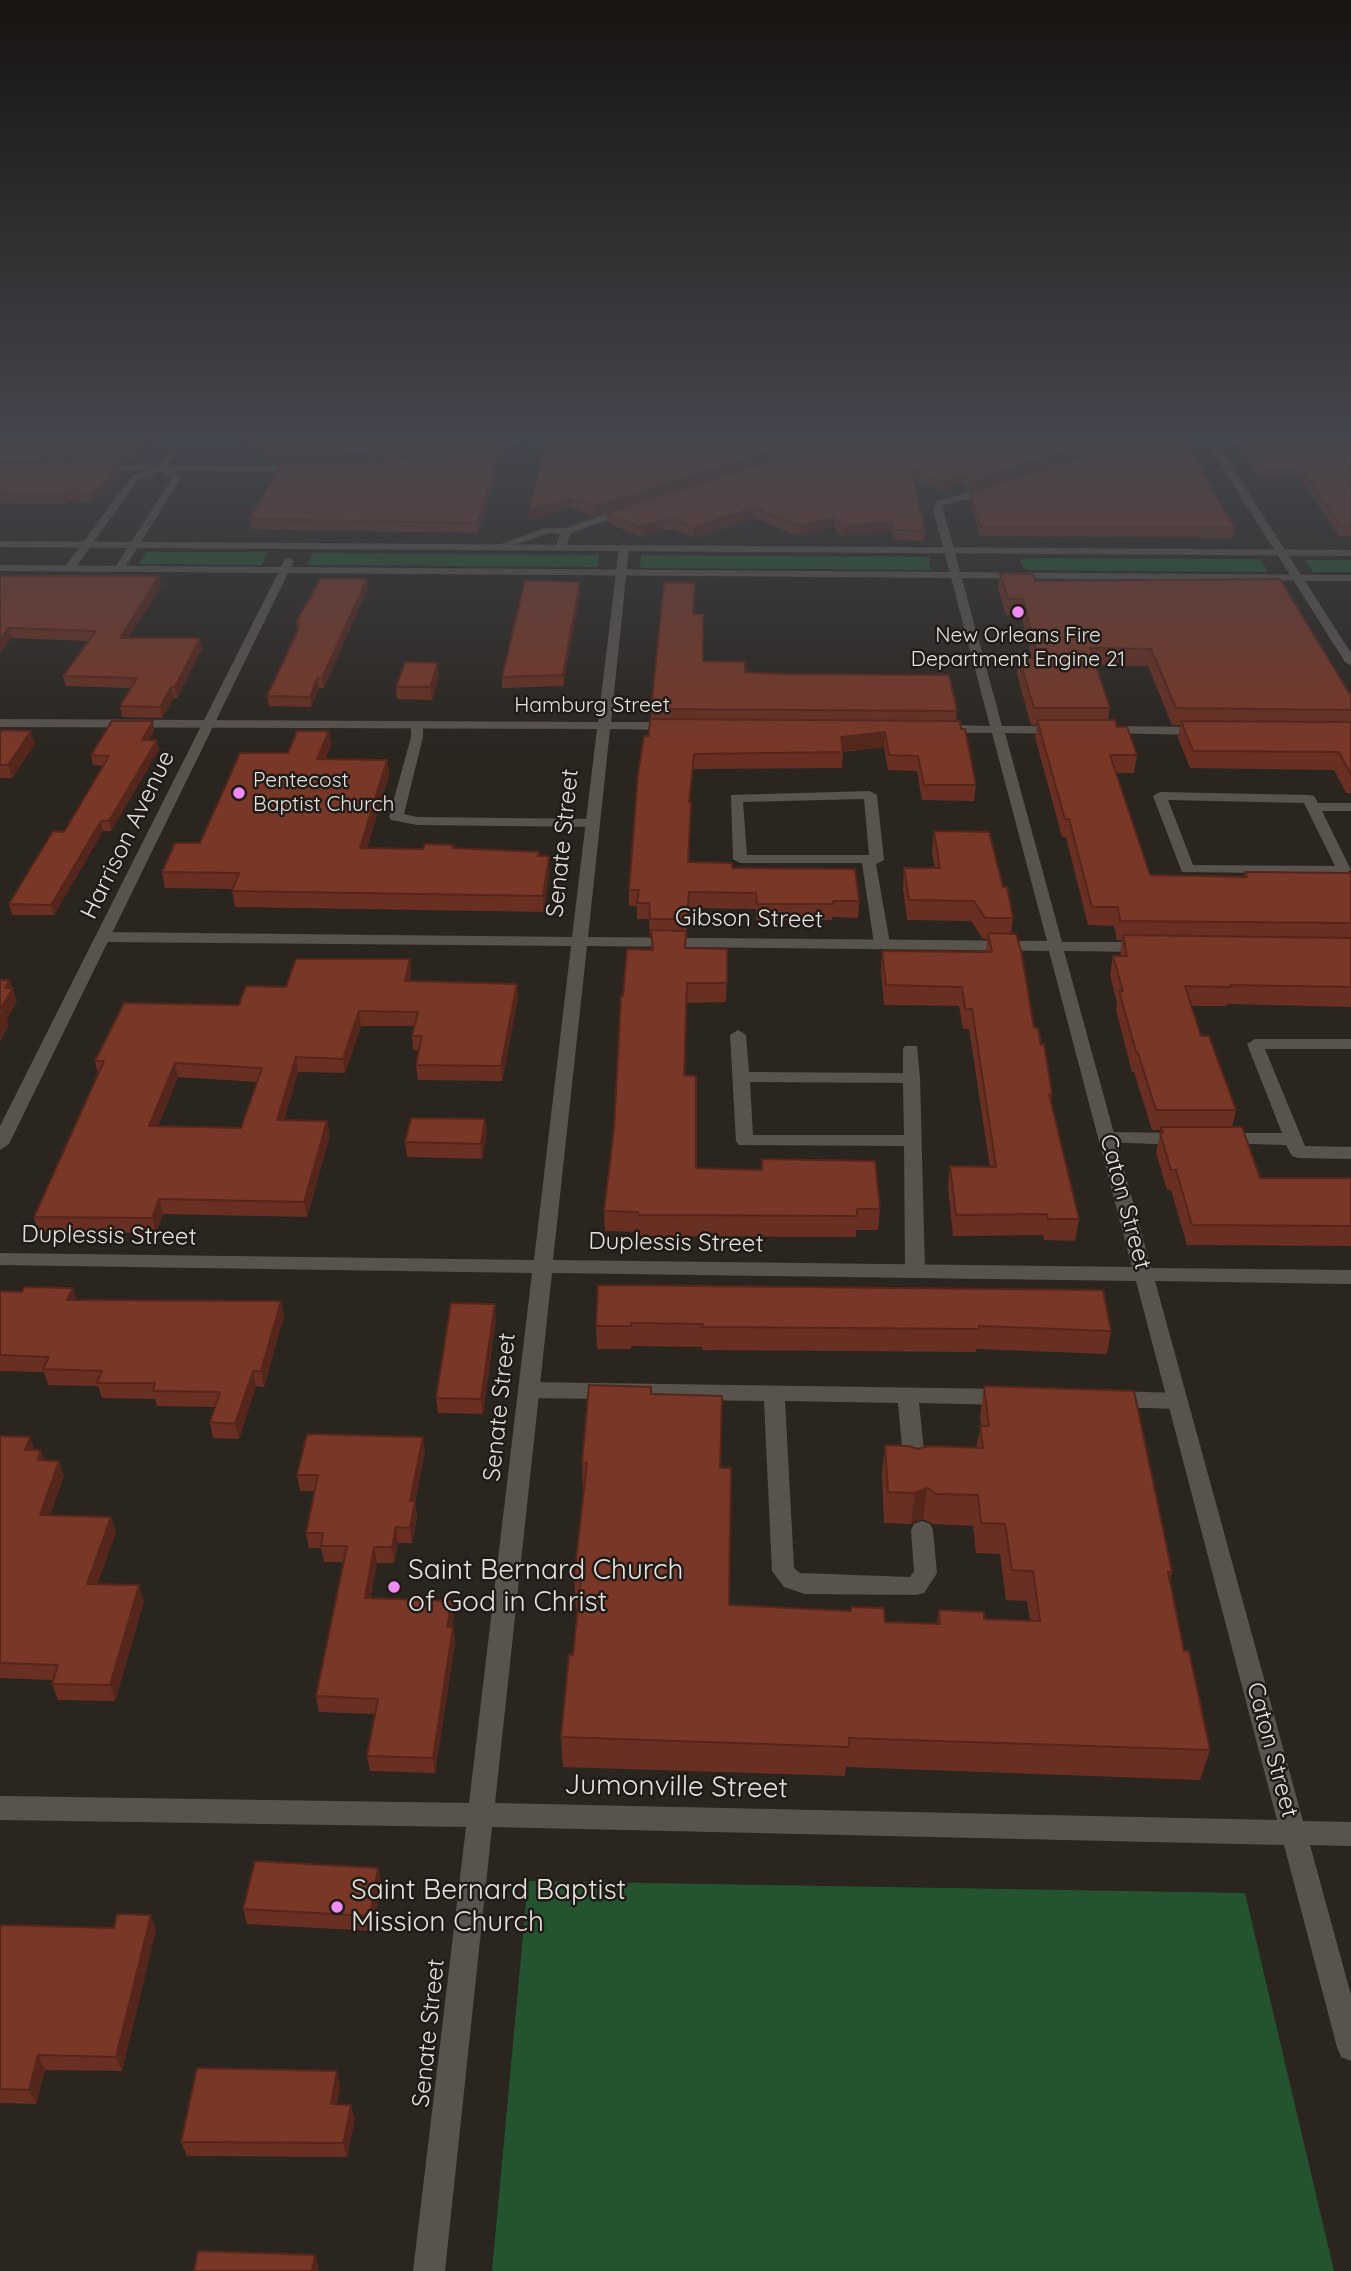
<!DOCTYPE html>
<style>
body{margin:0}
canvas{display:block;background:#2a251f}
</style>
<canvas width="1351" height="2271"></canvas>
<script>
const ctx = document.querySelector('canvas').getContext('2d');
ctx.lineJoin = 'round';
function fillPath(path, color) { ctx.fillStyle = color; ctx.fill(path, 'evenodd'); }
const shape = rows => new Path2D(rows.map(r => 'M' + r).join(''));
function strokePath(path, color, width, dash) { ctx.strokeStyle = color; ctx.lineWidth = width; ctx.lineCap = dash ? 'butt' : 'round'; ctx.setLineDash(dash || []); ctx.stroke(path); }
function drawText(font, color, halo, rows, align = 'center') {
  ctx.font = font + ' Quicksand,sans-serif'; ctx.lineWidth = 5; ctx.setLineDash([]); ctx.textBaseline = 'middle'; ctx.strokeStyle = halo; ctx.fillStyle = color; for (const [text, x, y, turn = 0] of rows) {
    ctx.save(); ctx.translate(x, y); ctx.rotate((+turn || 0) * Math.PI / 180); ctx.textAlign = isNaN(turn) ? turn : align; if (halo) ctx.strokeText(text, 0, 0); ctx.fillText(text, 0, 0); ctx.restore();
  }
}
fillPath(shape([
 [147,552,268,552,262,565,139,564],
 [313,553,599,555,598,567,307,565],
 [641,555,929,557,931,570,640,568],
 [1026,558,1260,559,1268,572,1030,570,1023,568,1020,560],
 [1305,560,1351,560,1351,572,1313,572],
 [528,1881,1245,1893,1334,2271,492,2271]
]), '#23542f');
fillPath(shape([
 [417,721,423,725,423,737,404,814,417,817,592,819,599,823,592,827,417,825,391,820,389,817,411,737,411,725,417,721],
 [870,791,877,795,884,860,876,864,890,944,882,949,874,944,862,863,740,863,733,859,731,795,870,791],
 [864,799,869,855,747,855,743,802,864,799],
 [1160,792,1309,795,1314,796,1318,803,1351,803,1351,811,1322,811,1351,870,1344,874,1182,872,1153,796,1160,792],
 [1168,800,1304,803,1335,866,1193,865,1168,800],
 [738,1030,746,1035,749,1072,903,1073,903,1049,905,1046,917,1046,920,1078,925,1271,922,1276,908,1276,905,1271,904,1146,739,1145,736,1141,730,1035,738,1030],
 [750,1082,903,1083,904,1135,753,1135,750,1082],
 [1255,1039,1351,1039,1351,1049,1265,1049,1305,1146,1351,1147,1351,1159,1298,1158,1292,1156,1286,1145,1218,1143,1215,1139,1218,1135,1224,1133,1282,1133,1247,1044,1255,1039],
 [1108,1132,1182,1133,1191,1139,1182,1145,1102,1142,1099,1138,1108,1132],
 [528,1382,1007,1389,1014,1392,1017,1397,1014,1402,1007,1405,919,1403,926,1469,923,1475,915,1477,907,1475,904,1469,898,1403,785,1401,794,1568,800,1573,910,1577,914,1571,911,1530,914,1524,922,1521,930,1524,933,1530,937,1573,924,1593,916,1595,805,1594,784,1587,772,1571,764,1401,528,1398,521,1395,518,1390,521,1385,528,1382],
 [1112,1391,1178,1393,1185,1396,1188,1401,1185,1406,1178,1409,1112,1407,1105,1404,1102,1399,1105,1394,1112,1391]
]), '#59534d');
fillPath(shape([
 [181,434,190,434,168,465,303,466,308,469,303,472,173,471,182,477,124,569,119,572,114,569,172,478,160,472,138,480,73,571,65,571,65,567,132,476,146,470,97,470,92,467,94,465,159,465,181,434],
 [528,434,543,434,477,453,472,450,528,434],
 [1202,434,1210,434,1214,440,1264,440,1269,443,1264,446,1218,445,1351,653,1351,666,1345,662,1208,445,1178,445,1173,442,1178,439,1205,440,1202,434],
 [993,487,996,488,996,492,944,505,943,509,1002,726,1060,726,1066,730,1060,734,1005,733,1062,942,1145,942,1153,947,1145,952,1064,951,1151,1268,1351,1270,1351,1284,1155,1281,1303,1821,1351,1822,1351,1846,1310,1845,1351,1995,1351,2061,1341,2057,1337,2047,1284,1845,492,1827,445,2271,413,2271,466,1827,0,1820,0,1796,469,1803,532,1273,0,1265,0,1253,534,1260,571,946,104,942,96,937,104,932,572,937,597,729,0,727,0,719,598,722,619,548,624,545,629,548,611,722,672,722,678,726,672,730,610,729,588,937,1047,941,992,733,941,733,935,729,941,725,990,726,933,509,936,501,993,487],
 [587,946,1049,951,1132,1267,553,1260,587,946],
 [552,1273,1136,1281,1277,1820,495,1803,552,1273],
 [629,506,634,509,633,511,571,533,565,549,556,547,560,534,550,533,498,550,493,547,545,528,565,528,629,506],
 [1106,726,1200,727,1206,731,1200,735,1102,733,1102,727,1106,726]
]), '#59534d');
fillPath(shape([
 [0,541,1351,550,1351,556,0,547,0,541],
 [289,558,294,561,291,567,1351,575,1351,581,288,573,9,1144,0,1150,0,1126,278,573,0,571,0,565,281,567,285,559,289,558]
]), '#59534d');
fillPath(shape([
 [0,434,156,434,137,457,130,462,0,461],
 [561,434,853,434,593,516,572,508,529,520],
 [857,434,1181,434,1181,436,1178,438,1213,491,1235,528,1233,538,980,536,971,502,971,493,1085,455,1082,454,968,493,965,483,944,490,914,480,925,531,924,541,893,540,892,531,841,536,833,526,799,536,754,518,694,538,676,530,664,529,641,537,607,522,606,513],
 [1231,434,1351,434,1351,438,1233,437],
 [245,435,478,443,433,454,346,462,278,462,246,443],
 [1242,440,1351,441,1351,536,1339,536,1300,478,1258,477,1240,448],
 [502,446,503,455,478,533,251,529,249,519,432,456],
 [0,464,121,473,98,498,91,502,68,501,65,504,0,503],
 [1000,573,1035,581,1351,696,1351,793,1346,793,1334,770,1190,768,1178,738,1180,725,1172,725,1148,666,1096,665,1110,708,1108,720,1117,727,1137,755,1134,773,1116,773,1150,875,1244,877,1245,872,1351,873,1351,1007,1227,1004,1226,1006,1191,1006,1201,1036,1236,1110,1232,1127,1260,1178,1351,1178,1351,1246,1187,1245,1171,1190,1167,1190,1156,1153,1161,1130,1152,1130,1134,1072,1132,1072,1116,1010,1117,1003,1110,975,1113,956,1120,956,1122,940,1117,940,1114,926,1088,925,1066,837,1062,837,1035,737,1037,725,1031,725,1017,674,1019,658,1032,658,1021,615,1006,615,998,589],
 [0,576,159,576,161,586,128,638,200,638,202,648,177,698,173,698,162,718,122,717,120,706,131,688,66,686,63,676,89,641,11,638,0,653],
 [368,588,324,688,319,688,311,707,269,706,267,696,297,630,296,622],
 [580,593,563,686,502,688,502,677],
 [695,595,694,614,703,661,745,672,957,711,956,721,976,785,974,801,922,800,917,771,888,770,884,747,843,752,842,768,693,769,690,802,691,817,689,862,732,868,859,901,858,918,832,917,832,920,756,920,756,909,688,908,686,948,727,949,726,1002,687,1003,685,1075,696,1168,762,1170,762,1159,880,1209,878,1230,856,1230,856,1237,639,1236,638,1232,605,1231,604,1211,614,1129,623,996,651,949,651,935,650,935,649,919,637,919,637,906,629,906,629,890,651,719,651,709],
 [439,675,432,700,397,699,396,687],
 [153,721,154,731,149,740,159,749,111,831,103,831,54,915,12,915,9,904,64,832,104,766,93,765,91,755],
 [329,731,331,746,325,759,387,760,389,775,367,848,423,849,454,845,454,848,539,856,549,872,544,912,235,907,232,891,233,889,165,888,162,872,200,843,288,753],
 [0,733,35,744,12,778,0,778],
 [934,831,1003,887,1013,918,1011,934,1034,1028,1041,1045,1052,1094,1051,1102,1079,1219,1075,1241,1044,1240,1043,1235,953,1236,948,1187,950,1166,990,1167,969,1029,963,1029,959,1006,884,1005,881,971,882,951,986,952,987,939,983,939,971,921,907,920,903,888,904,868,935,868,932,852],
 [410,959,411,973,410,982,518,998,502,1081,418,1080,416,1065,419,1050,413,1050,412,1036,414,1026,361,1026,345,1073,298,1072,284,1120,327,1121,330,1135,307,1217,163,1214,156,1233,38,1232,34,1217,98,1074,95,1061,286,987],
 [178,1077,257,1082,241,1128,158,1126],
 [487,1134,482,1159,407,1157,405,1142],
 [598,1285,1111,1331,1107,1354,976,1349,976,1352,702,1350,702,1347,631,1346,631,1349,597,1349,596,1326],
 [73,1288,76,1300,281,1301,284,1316,264,1387,256,1386,239,1439,213,1438,210,1422,215,1407,157,1406,155,1399,102,1398,98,1386,48,1385,44,1372,0,1371,0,1291,22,1292],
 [496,1319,483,1414,438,1413,436,1398],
 [984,1386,1172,1572,1170,1581,1184,1651,1210,1750,1200,1780,846,1767,845,1776,563,1767,561,1737,573,1655,578,1609,576,1609,574,1579,583,1494,582,1463,651,1394,720,1468,729,1605,885,1622,937,1624,939,1610,984,1619,1030,1620,1027,1601,1006,1600,1000,1554,976,1553,973,1526,933,1524,923,1519,911,1524,884,1523,882,1475,885,1445,918,1449,976,1448,981,1426,980,1417],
 [0,1436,35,1450,44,1460,59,1461,64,1476,50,1515,116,1532,97,1584,144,1601,115,1701,58,1700,52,1684,53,1680,0,1678],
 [425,1452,415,1502,417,1517,412,1543,398,1543,394,1563,377,1563,370,1598,452,1601,454,1617,452,1627,453,1627,455,1643,435,1773,370,1771,367,1756,375,1714,319,1712,316,1696,343,1562,324,1562,321,1548,309,1548,306,1533,315,1491,300,1491,297,1475],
 [378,1868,381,1883,373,1931,247,1924,243,1909],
 [0,1925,156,1930,122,2071,45,2070,36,2104,0,2103],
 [340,2086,337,2105,355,2119,347,2157,187,2156,181,2142]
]), '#682f22');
fillPath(shape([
 [147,434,156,434,137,457,130,462,128,454],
 [826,434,853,434,593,516,593,507],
 [1172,434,1181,434,1181,436,1171,443],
 [477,435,478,443,433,454,346,462,345,454],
 [1083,445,1082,454,968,493,969,483],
 [502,446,503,455,478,533,477,523],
 [119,464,121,473,98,498,91,502,89,493],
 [966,474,965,483,944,490,945,481],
 [66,492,68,501,65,504,63,495],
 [572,498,572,508,529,520,529,511],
 [754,508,754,518,694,538,694,528],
 [834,517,833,526,799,536,800,526],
 [664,520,664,529,641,537,641,527],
 [892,522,892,531,841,536,842,526],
 [159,576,161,586,122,648,120,638],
 [367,579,368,588,324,688,322,678],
 [580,582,580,593,563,686,563,675],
 [9,628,11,638,0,653,0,639],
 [200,638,202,648,177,698,175,687],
 [438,663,439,675,432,700,430,687],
 [317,678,319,688,311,707,310,697],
 [171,687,173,698,162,718,160,707],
 [153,721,154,731,144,749,142,740],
 [31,731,35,744,12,778,8,765],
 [329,731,331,746,319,774,317,759],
 [885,732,884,747,840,752,841,737],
 [157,740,159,749,111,831,109,821],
 [694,754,693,769,689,817,689,802],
 [387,760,389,775,362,864,360,848],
 [101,821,103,831,54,915,51,905],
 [549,856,549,872,544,912,543,896],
 [410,959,411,973,407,996,405,981],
 [10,980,17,1002,7,1019,9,1025,0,1042,0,1010,5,988],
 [517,984,518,998,502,1081,501,1066],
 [359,1011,361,1026,345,1073,343,1059],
 [296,1057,298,1072,280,1134,277,1120],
 [175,1063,178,1077,152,1141,149,1126],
 [485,1119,487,1134,482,1159,481,1144],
 [327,1121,330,1135,307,1217,304,1202],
 [159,1199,163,1214,156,1233,152,1218],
 [73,1288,77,1303,67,1300],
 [281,1301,284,1316,264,1387,261,1371],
 [495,1304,496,1319,483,1414,481,1399],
 [253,1371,256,1386,239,1439,235,1424],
 [30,1437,35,1452,25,1450],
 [423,1437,425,1452,415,1502,417,1517,412,1543,410,1528,410,1501],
 [41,1450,46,1465,37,1460],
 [59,1461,64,1476,45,1530,40,1515],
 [927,1488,923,1519,911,1524,915,1493],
 [111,1517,116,1532,92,1600,87,1584],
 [396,1527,398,1543,394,1563,392,1547],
 [374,1547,377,1563,368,1614,365,1598],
 [139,1585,144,1601,115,1701,110,1685],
 [452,1601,454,1617,449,1643,447,1627],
 [453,1627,455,1643,435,1773,433,1758],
 [378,1868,381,1883,373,1931,370,1916],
 [151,1915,156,1930,122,2071,116,2057],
 [38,2055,45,2070,36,2104,29,2090],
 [337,2071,340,2086,335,2118,331,2104],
 [351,2105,355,2119,347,2157,343,2143],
 [315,2255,319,2269,318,2271,312,2271]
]), '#55261b');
const building = shape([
 [0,434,147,434,135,449,128,454,0,453,0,434],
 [246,434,474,434,477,435,432,446,345,454,277,454,245,435,246,434],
 [561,434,826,434,593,507,572,498,529,511,547,438,561,434],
 [857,434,1172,434,1178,438,1188,439,1213,491,1235,528,981,527,971,493,1088,454,1092,450,1083,445,969,483,966,474,945,481,912,470,925,531,894,530,892,522,842,526,834,517,800,526,754,508,694,528,676,520,664,520,641,527,606,513,857,434],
 [1242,440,1351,441,1351,528,1341,527,1302,469,1260,469,1242,440],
 [492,441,502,446,477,523,249,519,282,464,345,464,432,456,492,441],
 [0,464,119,464,97,489,89,493,66,492,63,495,0,494,0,464],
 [1000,573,1033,574,1035,581,1280,579,1351,696,1351,710,1176,708,1151,649,1090,648,1110,708,1034,708,1019,658,1038,658,1023,599,1008,599,1000,573],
 [0,576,159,576,120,638,200,638,175,687,171,687,160,707,120,706,137,678,63,676,96,631,9,628,0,639,0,576],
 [320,579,367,579,322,678,317,678,310,697,267,696,298,630,299,622,296,622,320,579],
 [525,580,580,582,563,675,502,677,525,580],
 [664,582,695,583,693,614,703,614,703,661,745,662,745,672,783,674,949,675,957,711,651,709,664,582],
 [405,662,438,663,430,687,396,687,405,662],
 [650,719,960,721,961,729,965,729,976,785,924,785,918,756,889,755,885,732,841,737,843,752,694,754,689,802,691,802,688,862,732,863,732,868,855,869,859,901,833,901,833,904,757,904,756,893,689,892,687,919,650,919,649,903,637,903,639,890,629,890,638,774,644,736,649,736,650,719],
 [1037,720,1115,720,1117,727,1127,727,1137,755,1110,755,1150,875,1247,877,1245,872,1351,873,1351,923,1120,921,1118,907,1092,907,1069,819,1065,819,1037,720],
 [112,721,153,721,142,740,157,740,109,821,101,821,51,905,9,904,53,831,64,832,109,756,91,755,112,721],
 [1181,721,1351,722,1351,775,1339,752,1193,751,1181,721],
 [2,730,31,731,8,765,0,765,0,733,2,730],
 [297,731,329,731,317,759,387,760,360,848,423,849,425,844,454,845,452,848,539,852,538,856,549,856,543,896,232,891,239,873,162,872,175,843,200,843,240,753,288,753,297,731],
 [934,831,989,832,1003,887,1007,887,1013,918,985,918,974,901,909,900,904,868,940,868,934,831],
 [651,930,686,931,685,948,727,949,727,983,687,983,684,1075,696,1076,696,1168,762,1170,762,1159,875,1161,880,1209,857,1209,857,1216,639,1215,638,1212,604,1211,614,1129,621,996,623,996,627,949,653,950,651,930],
 [988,933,1016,934,1021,950,1034,1028,1038,1028,1041,1045,1044,1044,1052,1094,1049,1094,1079,1219,1048,1219,1047,1214,956,1215,950,1166,996,1167,972,1009,965,1009,962,987,886,985,882,951,992,952,988,933],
 [1123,935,1351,938,1351,987,1230,985,1231,987,1185,986,1201,1036,1209,1036,1236,1110,1156,1110,1138,1053,1136,1052,1119,991,1123,991,1113,956,1127,956,1123,935],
 [296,959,410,959,405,981,517,984,501,1066,416,1065,422,1036,412,1036,418,1012,359,1011,343,1059,296,1057,277,1120,327,1121,304,1202,159,1199,152,1218,34,1217,104,1061,95,1061,124,1003,239,1005,246,986,286,987,296,959],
 [175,1063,262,1068,241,1128,149,1126,175,1063],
 [0,980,10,980,5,988,13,988,0,1010,0,980],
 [0,1010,4,1010,0,1019,0,1010],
 [411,1118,485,1119,481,1144,405,1142,411,1118],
 [1161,1127,1242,1127,1260,1178,1351,1178,1351,1226,1192,1225,1176,1170,1171,1170,1160,1133,1163,1133,1161,1127],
 [598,1285,1103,1290,1111,1331,979,1326,979,1329,702,1327,703,1324,631,1323,631,1326,596,1326,598,1285],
 [24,1287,73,1288,67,1300,281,1301,261,1371,253,1371,235,1424,210,1422,220,1392,153,1391,155,1383,97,1383,102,1371,43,1369,49,1357,0,1355,0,1291,22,1292,24,1287],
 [451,1303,495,1304,481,1399,436,1398,451,1303],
 [589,1385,651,1387,651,1394,722,1396,720,1468,731,1468,729,1605,851,1611,851,1607,884,1608,885,1622,940,1624,939,1610,984,1612,984,1619,1040,1621,1033,1571,1012,1570,1005,1524,981,1523,978,1495,937,1494,927,1488,915,1493,888,1492,885,1445,908,1446,918,1449,929,1446,983,1448,980,1426,989,1426,984,1386,1134,1391,1172,1572,1168,1572,1184,1651,1189,1651,1210,1750,849,1738,849,1747,561,1737,569,1654,573,1655,581,1579,574,1579,587,1463,582,1463,589,1385],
 [307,1434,423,1437,410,1501,415,1501,410,1528,396,1527,392,1547,374,1547,365,1598,452,1601,447,1627,453,1627,433,1758,367,1756,378,1699,316,1696,347,1546,321,1546,323,1533,306,1533,318,1475,297,1475,307,1434],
 [0,1436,30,1437,25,1450,41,1450,37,1460,59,1461,40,1515,111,1517,87,1584,139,1585,110,1685,52,1684,58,1665,0,1663,0,1436],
 [255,1861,378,1868,370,1916,243,1909,255,1861],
 [117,1914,151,1915,116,2057,38,2055,29,2090,0,2089,0,1925,114,1928,117,1914],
 [197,2068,337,2071,331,2104,351,2105,343,2143,181,2142,197,2068],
 [198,2251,315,2255,312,2271,194,2271,198,2251]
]);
fillPath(building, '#793727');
strokePath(building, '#55261b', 2);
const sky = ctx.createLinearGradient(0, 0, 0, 752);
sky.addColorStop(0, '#171411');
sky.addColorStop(0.58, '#44464d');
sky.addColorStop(1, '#44464d00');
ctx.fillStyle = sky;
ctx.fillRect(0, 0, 1351, 752);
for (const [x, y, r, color] of [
 [1018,612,7,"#f08bf5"],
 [239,793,7,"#f08bf5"],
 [394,1587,7,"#f08bf5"],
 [337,1907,7,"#f08bf5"]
]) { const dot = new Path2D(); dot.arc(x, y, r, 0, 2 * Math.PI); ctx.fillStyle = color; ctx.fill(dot); strokePath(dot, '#201b16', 2.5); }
drawText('21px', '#e5e1dd', '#201b16', [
 ["New Orleans Fire",1018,636],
 ["Department Engine 21",1018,660],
 ["Pentecost",253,781,"left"],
 ["Baptist Church",253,805,"left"]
]);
drawText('21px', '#e5e1dd', '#201b16', [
 ["Hamburg Street",592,706]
]);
drawText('24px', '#e5e1dd', '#201b16', [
 ["Harrison Avenue",128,835,-64],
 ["Senate Street",563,843,-84],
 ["Gibson Street",749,919,1],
 ["Caton Street",1125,1202,75],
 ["Duplessis Street",109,1236,1],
 ["Duplessis Street",676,1243,1],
 ["Senate Street",500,1407,-84],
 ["Caton Street",1272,1750,75],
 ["Senate Street",429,2033,-84]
]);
drawText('28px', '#e5e1dd', '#201b16', [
 ["Saint Bernard Church",408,1571],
 ["of God in Christ",408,1603],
 ["Saint Bernard Baptist",351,1891],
 ["Mission Church",351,1923]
], 'left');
drawText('28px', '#e5e1dd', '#201b16', [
 ["Jumonville Street",676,1787,1]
]);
</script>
